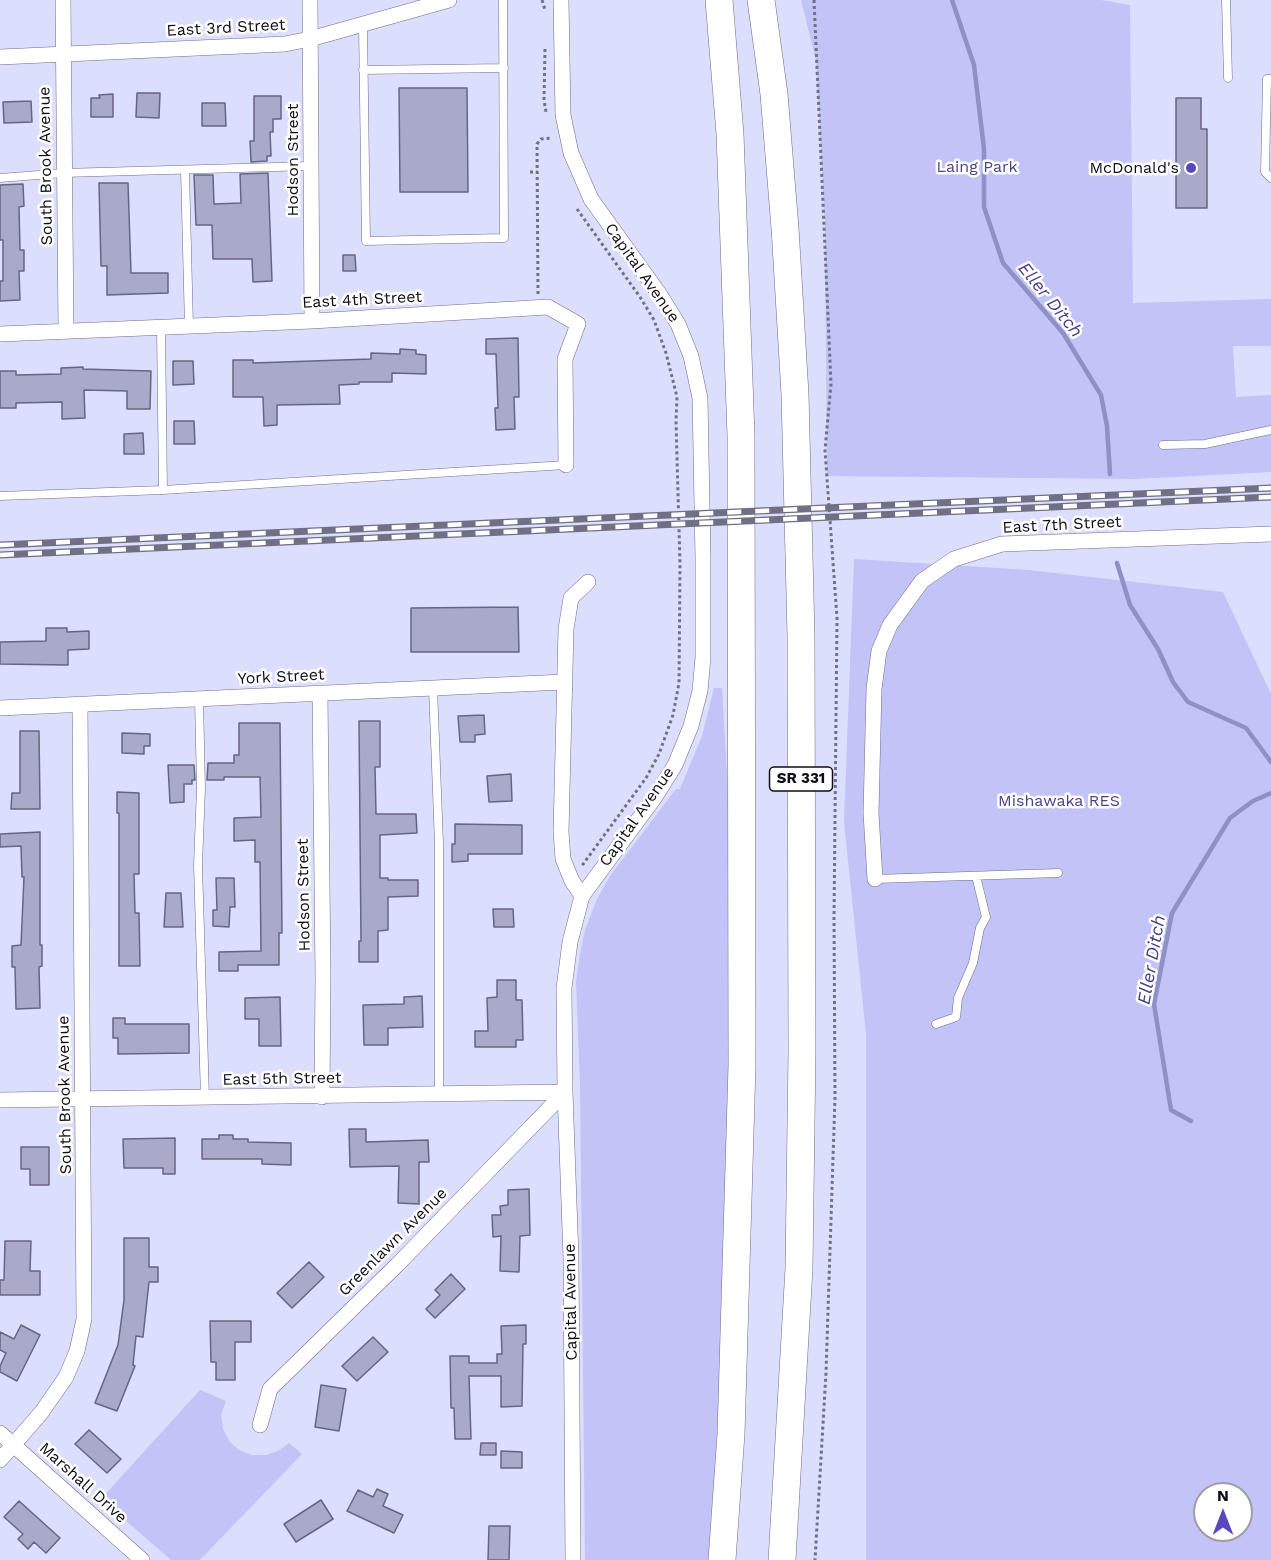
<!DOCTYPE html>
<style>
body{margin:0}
#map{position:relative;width:1271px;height:1560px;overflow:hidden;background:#dcdefd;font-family:"Work Sans",sans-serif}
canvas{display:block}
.north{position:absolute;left:1193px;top:1482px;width:60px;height:60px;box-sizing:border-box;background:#fff;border:2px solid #9e9ea2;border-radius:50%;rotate:0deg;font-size:16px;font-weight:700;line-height:24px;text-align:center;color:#0d0d17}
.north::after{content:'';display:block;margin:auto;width:21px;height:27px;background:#5848c0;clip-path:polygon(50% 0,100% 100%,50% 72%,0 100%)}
</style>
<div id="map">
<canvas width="1271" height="1560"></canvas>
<div class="north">N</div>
</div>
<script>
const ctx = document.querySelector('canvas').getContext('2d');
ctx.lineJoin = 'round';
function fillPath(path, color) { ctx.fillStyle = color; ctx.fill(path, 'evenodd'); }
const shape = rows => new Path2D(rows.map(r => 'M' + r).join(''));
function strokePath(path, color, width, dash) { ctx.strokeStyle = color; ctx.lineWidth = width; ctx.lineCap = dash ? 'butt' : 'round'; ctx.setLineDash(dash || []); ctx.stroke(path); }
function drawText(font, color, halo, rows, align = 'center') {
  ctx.font = font + ' "Work Sans",sans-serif'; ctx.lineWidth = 5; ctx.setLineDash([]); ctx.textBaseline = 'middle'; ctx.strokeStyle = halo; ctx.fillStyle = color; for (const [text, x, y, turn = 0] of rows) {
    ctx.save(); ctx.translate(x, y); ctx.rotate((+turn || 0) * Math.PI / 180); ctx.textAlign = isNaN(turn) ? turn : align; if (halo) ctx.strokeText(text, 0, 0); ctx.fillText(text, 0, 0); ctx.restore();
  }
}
fillPath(shape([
 [801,0,1101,0,1130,5,1133,303,1271,299,1271,346,1233,346,1236,397,1271,395,1271,472,1135,479,827,476,825,223,816,61],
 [854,559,1029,570,1223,592,1271,694,1271,1560,866,1560,866,1034,844,822],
 [1205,1494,1241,1494,1241,1530,1205,1530],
 [714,688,722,688,730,827,730,1009,728,1179,722,1343,710,1560,585,1560,580,1082,576,982,580,954,585,930,597,899,610,876,676,789,680,789,702,736],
 [200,1390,226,1401,221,1415,223,1429,230,1442,239,1450,252,1455,266,1455,280,1450,289,1443,302,1454,200,1560,171,1560,101,1499]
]), '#c2c3f6');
strokePath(shape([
 [952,0,974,65,984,149,984,207,1003,263,1063,333,1101,395,1107,426,1110,474],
 [1117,563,1130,605,1158,649,1173,682,1188,702,1246,728,1271,762],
 [1191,1121,1171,1110,1154,1004,1172,913,1230,818,1253,801,1271,793]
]), '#9090c7', 4.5);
const building = shape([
 [399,88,467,88,468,192,400,192,399,88],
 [137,93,160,93,159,118,136,117,137,93],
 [113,94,113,117,91,117,91,98,100,98,99,95,113,94],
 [254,96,281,96,281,119,273,119,273,132,270,132,271,156,267,156,267,161,251,162,250,141,254,141,254,96],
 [1176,98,1201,98,1201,129,1207,129,1207,208,1176,208,1176,98],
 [31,101,32,122,4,123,3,102,31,101],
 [202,103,225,103,226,126,202,126,202,103],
 [268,173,272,281,253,282,252,259,213,259,212,225,196,225,194,175,213,175,214,204,241,203,240,174,268,173],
 [99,183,128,183,131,273,168,273,168,293,107,295,107,266,101,266,99,183],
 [23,184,24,206,19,207,20,250,24,250,24,271,19,271,20,300,0,301,0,281,3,281,3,240,0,240,0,185,23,184],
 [343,255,355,255,356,271,343,271,343,255],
 [518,338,519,397,514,397,515,429,496,430,495,408,498,408,496,354,486,354,486,339,518,338],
 [400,349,416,350,416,354,426,355,426,374,392,373,392,382,359,382,359,384,339,385,340,404,277,405,277,425,264,426,263,397,233,397,233,360,253,360,253,363,371,359,371,353,400,354,400,349],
 [173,361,193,361,194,384,173,385,173,361],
 [83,367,83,369,151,371,150,409,127,409,127,391,84,390,85,418,62,419,62,402,16,403,16,408,0,408,0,371,16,371,16,375,61,374,61,368,83,367],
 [174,421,194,421,195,444,174,444,174,421],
 [143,433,144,454,124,454,124,434,143,433],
 [518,607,519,652,411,652,411,608,518,607],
 [46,628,67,628,67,632,89,631,89,649,68,650,68,665,0,664,0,642,46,641,46,628],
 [484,715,485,734,475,735,475,742,460,742,458,716,484,715],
 [359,721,380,721,380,767,375,767,376,814,416,814,417,833,380,835,380,878,388,878,388,880,418,880,418,896,388,897,388,930,378,931,378,962,359,962,359,941,361,941,359,721],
 [239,723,280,723,282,933,279,933,279,965,238,965,238,971,219,971,219,952,261,951,260,862,255,862,255,840,234,841,234,818,261,817,260,777,224,777,224,780,207,780,208,763,234,763,234,755,239,755,239,723],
 [20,731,39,731,40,809,11,809,12,793,20,793,20,731],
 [122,733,150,734,150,746,144,746,144,754,122,753,122,733],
 [168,765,194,765,195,780,192,780,192,784,184,784,184,802,170,803,168,765],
 [511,774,512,801,489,802,487,776,511,774],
 [117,792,139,793,139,874,134,874,135,913,139,913,140,966,119,966,119,813,117,813,117,792],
 [455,824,522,825,522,854,468,854,468,861,452,862,452,844,455,844,455,824],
 [40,832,40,945,42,945,42,966,39,967,40,1008,16,1009,15,967,12,967,12,946,21,945,24,877,22,877,21,846,0,847,0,834,40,832],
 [216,878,234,878,235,907,230,907,229,927,213,926,213,910,217,910,216,878],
 [166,893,181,893,183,927,164,927,166,893],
 [493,909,513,909,514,927,494,927,493,909],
 [497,980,516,980,516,1000,522,1000,523,1040,516,1040,516,1047,475,1047,475,1031,488,1031,487,998,497,997,497,980],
 [422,996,423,1027,388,1028,388,1045,364,1045,363,1005,404,1004,404,997,422,996],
 [280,997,281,1046,259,1046,259,1019,245,1019,245,998,280,997],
 [113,1018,125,1018,125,1024,189,1024,189,1053,118,1054,118,1038,113,1038,113,1018],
 [349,1129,366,1129,366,1142,428,1140,429,1162,419,1162,419,1204,398,1203,399,1166,350,1167,349,1129],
 [219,1135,233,1135,233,1139,248,1139,248,1142,291,1143,291,1165,262,1164,262,1159,202,1159,202,1139,219,1139,219,1135],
 [175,1138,175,1174,163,1174,163,1168,124,1168,123,1139,175,1138],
 [21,1147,49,1147,49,1185,30,1185,30,1169,21,1169,21,1147],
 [529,1189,530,1235,520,1236,519,1272,500,1271,501,1236,493,1237,492,1215,501,1215,500,1206,508,1205,508,1190,529,1189],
 [124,1238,149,1238,149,1267,158,1267,158,1282,149,1282,143,1337,136,1336,133,1365,135,1366,117,1411,95,1403,118,1345,124,1300,124,1238],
 [5,1241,31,1241,30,1271,40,1271,40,1295,0,1295,0,1280,4,1280,5,1241],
 [309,1262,324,1277,292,1308,277,1293,309,1262],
 [451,1274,465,1289,435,1318,426,1309,440,1295,435,1290,451,1274],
 [210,1321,251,1321,251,1342,235,1342,235,1380,216,1380,216,1362,211,1362,210,1321],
 [21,1325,40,1335,17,1381,0,1372,0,1366,6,1353,0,1350,0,1332,14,1339,21,1325],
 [526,1325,526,1344,523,1344,522,1406,501,1407,501,1376,469,1376,471,1439,455,1439,454,1408,451,1408,450,1356,469,1356,469,1363,497,1363,497,1354,502,1354,501,1326,526,1325],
 [373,1337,388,1352,357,1381,342,1366,373,1337],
 [321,1385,346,1389,339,1431,315,1427,321,1385],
 [89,1430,121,1459,107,1473,75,1444,89,1430],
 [481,1443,496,1443,496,1455,480,1455,481,1443],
 [501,1451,522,1452,522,1468,501,1468,501,1451],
 [377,1489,388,1494,383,1506,403,1515,394,1533,347,1511,358,1490,373,1497,377,1489],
 [321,1500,333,1519,296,1542,284,1524,321,1500],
 [19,1501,60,1538,46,1553,34,1542,28,1549,18,1539,23,1534,4,1517,19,1501],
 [489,1526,510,1526,509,1560,488,1560,489,1526]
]);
fillPath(building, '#a9aac9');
strokePath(building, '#656681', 1.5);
const lane = shape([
 [1226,0,1228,78],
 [363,25,366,241,504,238,503,0],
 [363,70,504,68],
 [1271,79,1267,79,1265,172,1271,178],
 [185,170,189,327],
 [0,178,63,173,311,166],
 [161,328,163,490],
 [1163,445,1205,444,1271,430],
 [0,496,163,490,566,465],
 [433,688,439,844,439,1094],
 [199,699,201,788,198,865,205,1098],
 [875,879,1058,873],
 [936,1024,956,1017,958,998,973,963,980,928,986,917,976,876]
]);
const street = shape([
 [63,0,66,331],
 [310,0,312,321],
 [561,0,563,115,571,153,591,199,660,295,678,324,691,356,700,398,703,559,703,657,700,691,691,726,675,765,655,797,582,896,570,942,564,988,565,1092,571,1258,573,1560],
 [0,57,285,44,310,39,449,0],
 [0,334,312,321,548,307,578,324,565,359,566,465],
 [320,693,323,977,322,1097],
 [0,708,564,682],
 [875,879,871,813,874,689,879,651,890,625,922,581,954,559,1002,544,1271,534],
 [582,896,572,881,563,859,561,832,566,629,571,598,588,582],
 [0,1100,565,1092],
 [260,1425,270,1389,397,1265,565,1092],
 [0,1433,142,1560],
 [0,1460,41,1413,66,1377,77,1351,84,1319,80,704]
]);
const highway = shape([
 [719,0,730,134,741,436,742,1066,731,1434,722,1560],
 [761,0,774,94,785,228,795,394,801,636,802,1052,799,1268,782,1560]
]);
strokePath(lane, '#6d6d8a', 9);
strokePath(street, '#6d6d8a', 16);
strokePath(highway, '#6d6d8a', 28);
strokePath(shape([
 [542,0,545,10],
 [814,0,831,384,825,450,837,618,834,918,835,1097,826,1373,815,1560],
 [545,49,544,100,546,112],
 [530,172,537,172],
 [577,209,640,297,654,320,666,353,677,397,676,421,680,565,679,683,673,715,659,754,646,778,581,867],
 [538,294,537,144,541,139,551,138]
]), '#707185', 3, [3, 3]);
strokePath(lane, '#fff', 8);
strokePath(street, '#fff', 15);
strokePath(highway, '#fff', 27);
const rail = shape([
 [0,545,1271,488],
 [0,555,1271,497]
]);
strokePath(rail, '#6f7084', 7);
strokePath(rail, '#fff', 4.5, [14]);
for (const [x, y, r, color] of [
 [1191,168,6,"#5848c0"]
]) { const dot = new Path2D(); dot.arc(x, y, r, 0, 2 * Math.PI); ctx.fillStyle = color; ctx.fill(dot); strokePath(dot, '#fff', 2); }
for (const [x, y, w] of [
 [801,779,63]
]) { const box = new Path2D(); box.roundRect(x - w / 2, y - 12, w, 24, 4.5); ctx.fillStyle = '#fff'; ctx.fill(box); strokePath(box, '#0d0d17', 1.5); }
drawText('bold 15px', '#0d0d17', null, [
 ["SR 331",801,779]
]);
drawText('16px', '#0d0d17', '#fff', [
 ["East 3rd Street",226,28,-3],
 ["Hodson Street",293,160,-90],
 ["South Brook Avenue",46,166,-91],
 ["Capital Avenue",642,273,55],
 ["East 4th Street",362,300,-3],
 ["East 7th Street",1062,525,-3],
 ["York Street",281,677,-3],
 ["Capital Avenue",637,817,-55],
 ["Hodson Street",304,895,-91],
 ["East 5th Street",282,1079,-1],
 ["South Brook Avenue",65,1095,-91],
 ["Greenlawn Avenue",393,1242,-45],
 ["Capital Avenue",571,1302,-91],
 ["Marshall Drive",83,1483,42]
]);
drawText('16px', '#484488', '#fff', [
 ["Laing Park",977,167],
 ["Mishawaka RES",1059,801]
]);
drawText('16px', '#0d0d17', '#fff', [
 ["McDonald's",1179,168]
], 'right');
drawText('italic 18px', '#454185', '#fff', [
 ["Eller Ditch",1050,300,51],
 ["Eller Ditch",1152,960,-80]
]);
</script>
